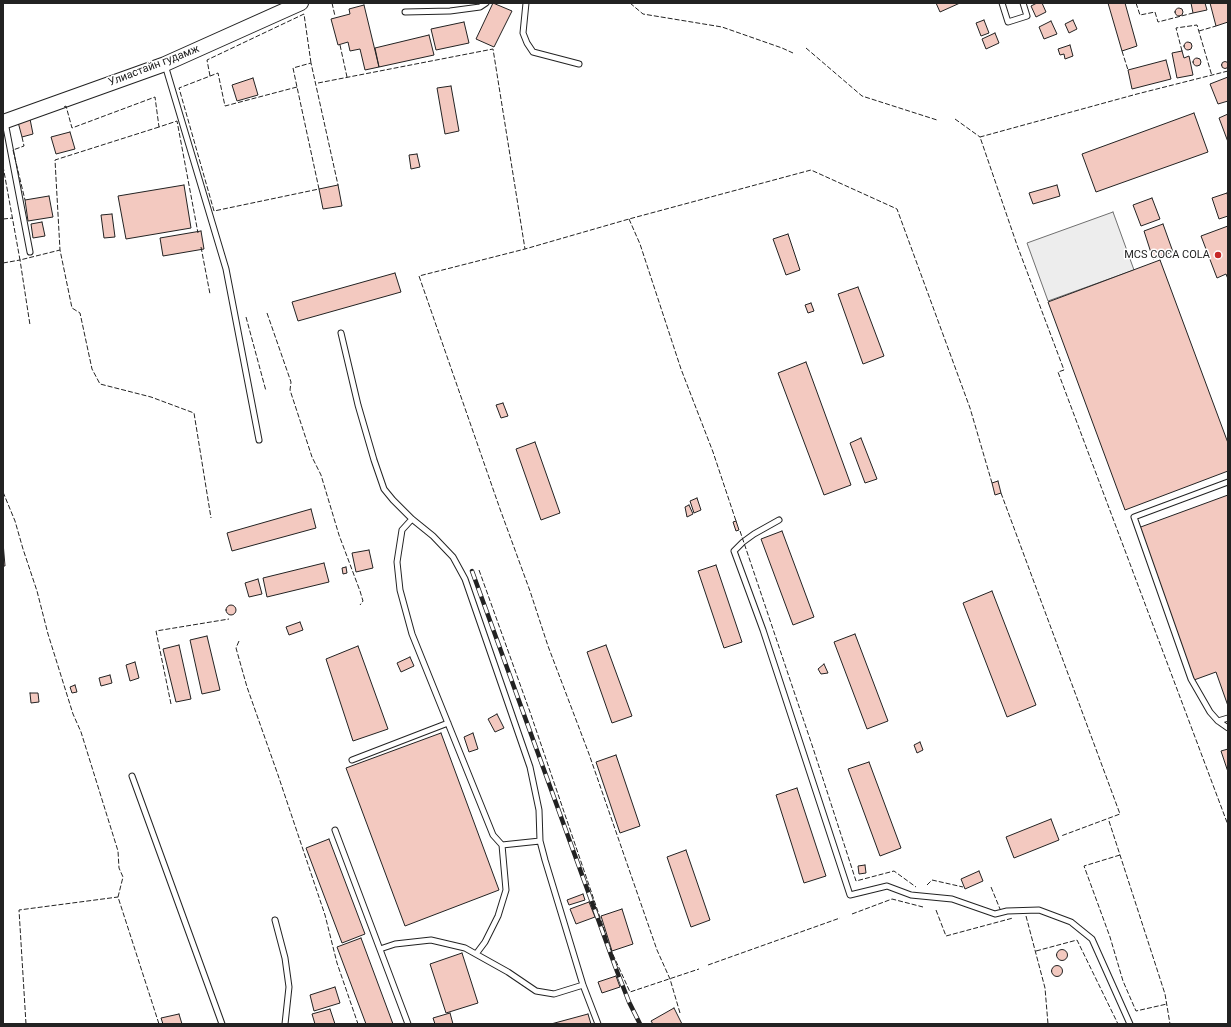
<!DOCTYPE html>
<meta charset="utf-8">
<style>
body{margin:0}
#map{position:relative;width:1231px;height:1027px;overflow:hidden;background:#fff;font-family:Roboto,sans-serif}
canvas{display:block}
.frame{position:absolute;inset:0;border:4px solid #222;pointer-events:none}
</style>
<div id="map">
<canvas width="1231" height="1027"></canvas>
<div class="frame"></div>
</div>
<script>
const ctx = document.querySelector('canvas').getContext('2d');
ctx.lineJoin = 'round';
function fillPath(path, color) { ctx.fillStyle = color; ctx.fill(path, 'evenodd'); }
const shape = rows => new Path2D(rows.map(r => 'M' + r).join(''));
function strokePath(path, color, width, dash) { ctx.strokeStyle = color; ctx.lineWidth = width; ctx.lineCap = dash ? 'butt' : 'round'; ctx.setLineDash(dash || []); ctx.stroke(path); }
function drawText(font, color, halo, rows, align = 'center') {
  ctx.font = font + ' Roboto,sans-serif'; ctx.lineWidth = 3; ctx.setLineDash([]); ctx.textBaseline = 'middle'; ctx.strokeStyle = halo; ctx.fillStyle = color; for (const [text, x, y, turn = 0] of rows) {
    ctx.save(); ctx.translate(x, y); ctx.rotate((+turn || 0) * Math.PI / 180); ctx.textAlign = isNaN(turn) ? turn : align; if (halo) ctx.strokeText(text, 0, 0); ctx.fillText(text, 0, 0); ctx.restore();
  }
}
const parking = shape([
 [1113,212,1134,270,1048,301,1027,243,1113,212]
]);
fillPath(parking, '#ededed');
strokePath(parking, '#6f6f6f', 1);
const building = shape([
 [493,3,512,11,494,47,476,39,493,3],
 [936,3,960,3,940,12,936,3],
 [1037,3,1042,3,1046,12,1036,17,1031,6,1037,3],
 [1108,3,1125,3,1137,46,1122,51,1108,3],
 [1191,3,1205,3,1207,10,1193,13,1191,3],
 [1210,3,1228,3,1228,22,1216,26,1210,3],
 [364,5,379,67,365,70,360,49,350,51,348,42,338,45,331,19,350,14,349,9,364,5],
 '1175 12a4 4 0 1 1 8 0a4 4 0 1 1-8 0Z',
 [984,20,989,33,981,36,976,23,984,20],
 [1073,20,1077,29,1069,33,1065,24,1073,20],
 [1051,21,1057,34,1044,39,1039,27,1051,21],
 [464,22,469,43,436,50,431,29,464,22],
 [995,33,999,43,986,49,982,39,995,33],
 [429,35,434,55,379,67,375,48,429,35],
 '1184 46a4 4 0 1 1 8 0a4 4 0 1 1-8 0Z',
 [1070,45,1073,56,1065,59,1064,54,1060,55,1058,49,1070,45],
 [1182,51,1184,58,1189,56,1193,75,1177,78,1172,53,1182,51],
 '1193 62a4 4 0 1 1 8 0a4 4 0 1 1-8 0Z',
 [1166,60,1171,79,1132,89,1128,70,1166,60],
 '1221.5 65a3.5 3.5 0 1 1 7 0a3.5 3.5 0 1 1-7 0Z',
 [1228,77,1228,101,1218,104,1210,84,1228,77],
 [253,78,258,95,237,101,232,85,253,78],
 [451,86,459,131,445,134,437,88,451,86],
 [1194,113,1208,152,1096,192,1082,154,1194,113],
 [1228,114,1228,142,1219,118,1228,114],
 [30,119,33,134,22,137,18,122,30,119],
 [70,132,75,149,56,154,51,137,70,132],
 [417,154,420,167,411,169,409,155,417,154],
 [184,185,191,228,126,239,118,196,184,185],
 [338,185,342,206,323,209,319,189,338,185],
 [1057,185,1060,196,1033,204,1029,193,1057,185],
 [1227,193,1228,197,1228,216,1219,219,1212,198,1227,193],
 [49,196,53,217,28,221,25,200,49,196],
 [1152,198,1160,219,1141,226,1133,205,1152,198],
 [112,214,115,237,104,238,101,215,112,214],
 [42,222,45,236,33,238,31,224,42,222],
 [1163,224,1173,252,1153,259,1144,231,1163,224],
 [1228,226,1228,279,1226,274,1217,278,1201,236,1228,226],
 [201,231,204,249,163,256,160,238,201,231],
 [788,234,800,270,786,275,773,239,788,234],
 [1160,260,1228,443,1228,471,1125,510,1048,302,1160,260],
 [395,273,401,292,298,321,292,302,395,273],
 [858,287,884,356,863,364,838,294,858,287],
 [811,303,814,311,808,313,805,305,811,303],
 [806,362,851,485,824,495,778,373,806,362],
 [503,403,508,416,501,418,496,405,503,403],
 [861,438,877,479,865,483,850,443,861,438],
 [535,442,560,513,541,520,516,449,535,442],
 [998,481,1001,493,995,495,992,483,998,481],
 [1228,495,1228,706,1216,672,1194,680,1138,528,1228,495],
 [697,498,701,510,694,513,690,501,697,498],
 [689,505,693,514,687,517,685,507,689,505],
 [311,509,316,528,232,551,227,533,311,509],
 [736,521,739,530,736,531,733,522,736,521],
 [782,531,814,617,793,625,761,539,782,531],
 [3,542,5,566,3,566,3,542],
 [369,550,373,568,356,572,352,553,369,550],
 [324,563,329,582,267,597,263,578,324,563],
 [716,565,742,642,724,648,698,571,716,565],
 [346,567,347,573,343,574,342,568,346,567],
 [258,579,262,594,249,597,245,583,258,579],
 [992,591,1036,705,1007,717,963,603,992,591],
 '226 610a5 5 0 1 1 10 0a5 5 0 1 1-10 0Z',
 [300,622,303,630,289,635,286,627,300,622],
 [855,634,888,721,867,729,834,642,855,634],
 [207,636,220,690,202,694,190,640,207,636],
 [179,645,191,699,176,702,163,649,179,645],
 [606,645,632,716,612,723,587,652,606,645],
 [358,646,388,729,353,741,326,659,358,646],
 [410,657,414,666,401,672,397,663,410,657],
 [135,662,139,678,130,681,126,665,135,662],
 [824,664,828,673,821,674,818,669,824,664],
 [110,675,112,683,101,686,99,678,110,675],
 [75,685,77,692,72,693,70,687,75,685],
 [30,693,38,693,39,702,31,703,30,693],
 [497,714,504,728,495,732,488,719,497,714],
 [441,733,499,890,405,926,346,768,441,733],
 [473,733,478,749,469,752,464,737,473,733],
 [920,742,923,750,917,753,914,745,920,742],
 [1228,749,1228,772,1221,751,1228,749],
 [616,755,640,826,620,833,596,762,616,755],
 [869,762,901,848,880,856,848,769,869,762],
 [797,788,826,876,804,883,776,795,797,788],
 [1051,819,1059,840,1014,858,1006,837,1051,819],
 [329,839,365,934,342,943,306,848,329,839],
 [686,850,710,920,691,927,667,857,686,850],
 [865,865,866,873,859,874,858,866,865,865],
 [979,871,983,881,965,889,961,879,979,871],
 [583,894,585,900,569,905,567,900,583,894],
 [589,902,595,917,576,924,570,909,589,902],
 [622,909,633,944,612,951,601,916,622,909],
 [361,938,393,1024,366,1024,337,947,361,938],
 '1056.5 955a5.5 5.5 0 1 1 11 0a5.5 5.5 0 1 1-11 0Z',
 [462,953,478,1003,446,1013,430,964,462,953],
 '1051.5 971a5.5 5.5 0 1 1 11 0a5.5 5.5 0 1 1-11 0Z',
 [616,976,620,987,602,993,598,982,616,976],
 [335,987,340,1003,314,1011,310,995,335,987],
 [674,1008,682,1024,653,1024,651,1021,674,1008],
 [330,1009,335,1024,315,1024,312,1014,330,1009],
 [450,1013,453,1024,435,1024,433,1018,450,1013],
 [179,1014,182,1024,163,1024,161,1018,179,1014],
 [588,1014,591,1024,551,1024,588,1014]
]);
fillPath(building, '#f3c9c0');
strokePath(building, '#222', 1);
const lane = shape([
 [526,3,523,33,527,43,533,52,579,64],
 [1002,3,1008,22,1027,16,1023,3],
 [405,12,450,11,480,7,486,3],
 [165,65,226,269,259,440],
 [5,122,30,252],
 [341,333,358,405,374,460,384,489,393,500,412,519,433,536,453,557,465,579,530,767,539,810,540,841,545,860,583,985,598,1024],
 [1228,482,1134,517,1191,679,1210,712,1218,721,1228,718],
 [412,519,402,530,397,562,400,590,412,634,493,835,502,845,540,841],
 [779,520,754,534,743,542,734,551,763,630,850,895,887,886,911,895,952,899,995,914,1007,911,1039,910,1071,922,1092,939,1130,1024],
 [1218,721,1228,728],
 [352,760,448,723],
 [132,776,222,1024],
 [335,830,408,1024],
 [275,920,285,958,289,987,285,1024],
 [380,949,395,944,431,940,465,948,508,972,536,991,554,994,583,985],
 [476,954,485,942,498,916,506,890,502,845]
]);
const secondary = shape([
 [3,122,165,64,301,3]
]);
strokePath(lane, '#222', 7);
strokePath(secondary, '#222', 16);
strokePath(lane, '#fff', 5);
strokePath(secondary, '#fff', 14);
const rail = shape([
 [472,571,615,966,629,1002,640,1024]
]);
strokePath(rail, '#222', 4.5);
strokePath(rail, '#fff', 3, [9]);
strokePath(shape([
 [332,3,335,16],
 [630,3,643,14,722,27,782,48,793,53],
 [1136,3,1140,15,1155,12,1158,22,1193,13],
 [1199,31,1216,26],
 [340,45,347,77],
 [806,48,862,96,937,120],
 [1122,51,1128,70],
 [1182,51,1176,28,1197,25,1212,76],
 [1228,71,1137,94,980,137,1017,245,1064,370,1058,372,1228,825],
 [210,76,207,60,304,14,311,63],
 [318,83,493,49,525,249],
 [297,87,225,106,218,73,179,88,214,211,319,189,297,87,293,68,311,63,338,185],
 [64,107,66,106,72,128,155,97,159,127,177,121,198,233],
 [955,119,980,137],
 [159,127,55,160,60,250,72,308,80,313,92,369,100,384,151,397,194,413,211,518],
 [22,137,24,146,13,150,25,200],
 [3,166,20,260,60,250],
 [3,219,13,218],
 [629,219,640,244,681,369,713,452,736,521],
 [201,247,210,294],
 [3,263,20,260,30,325],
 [267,313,291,382,290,390,312,457,321,475,339,535,360,591,363,601,360,605],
 [246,317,266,391],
 [3,492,15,521,23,549,37,591,48,634,73,714,81,732,118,851,119,868,123,877,118,897,159,1024],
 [1001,493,1120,814,1061,836],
 [740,531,813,748,856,881,894,871,916,887],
 [479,570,530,712,608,941],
 [239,641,236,648,247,687,278,775,325,915,337,963,358,1024],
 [171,704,156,631,229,619],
 [1109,821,1165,994,1170,1024],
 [1120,855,1084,866,1110,937,1123,981,1136,1011,1167,1004],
 [927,885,932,880,963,887],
 [991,887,1000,909],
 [936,910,946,936,1013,918],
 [852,914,892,899,923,907],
 [1026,916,1045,988,1048,1024],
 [610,948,630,992,699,969],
 [1036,951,1077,940,1118,1024],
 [708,965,840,918],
 [680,1013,670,979,657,950,589,754,548,646,530,591,500,509,419,276,525,249,629,219,811,170,897,209,970,408,992,483],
 [26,1024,19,910,118,897]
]), '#222', 1, [5, 2]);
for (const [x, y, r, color] of [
 [1218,255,4,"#c62828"]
]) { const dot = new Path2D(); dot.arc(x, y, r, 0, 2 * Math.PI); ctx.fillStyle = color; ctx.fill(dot); strokePath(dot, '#fff', 1.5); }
drawText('11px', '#222', '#fff', [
 ["Улиастайн гудамж",154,66,-21]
]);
drawText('11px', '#222', '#fff', [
 ["MCS COCA COLA",1210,255]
], 'right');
</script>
